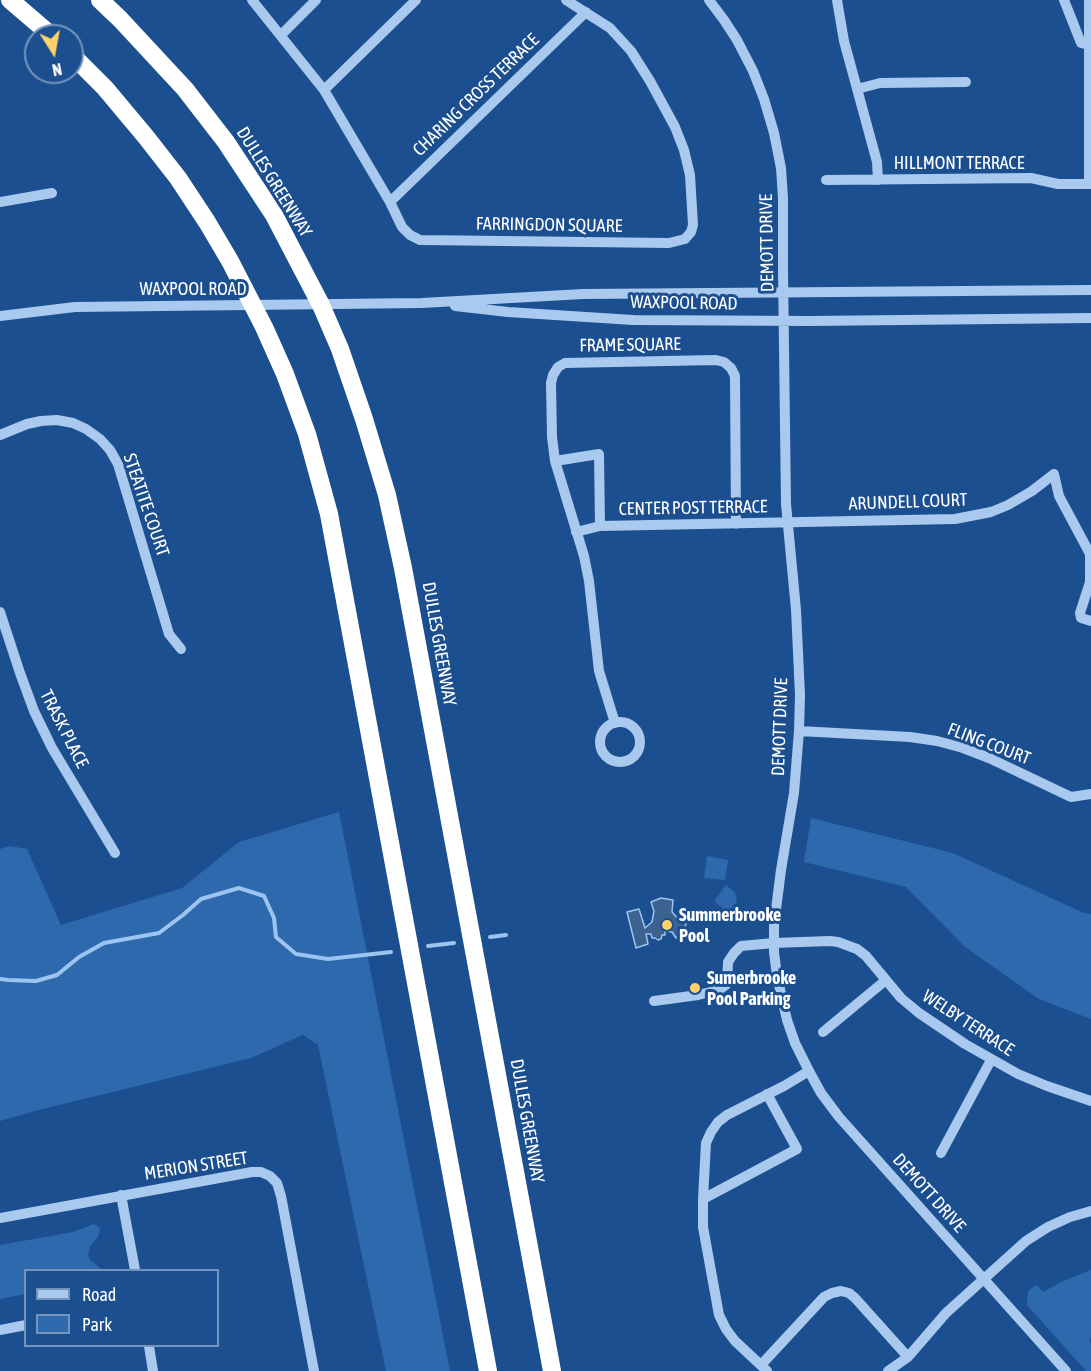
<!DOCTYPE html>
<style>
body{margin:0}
#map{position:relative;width:1091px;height:1371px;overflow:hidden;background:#1b4f8f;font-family:"Asap Condensed",sans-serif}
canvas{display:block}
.legend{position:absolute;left:24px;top:1269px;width:195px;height:78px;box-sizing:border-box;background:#1b4f8f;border:2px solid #7695bc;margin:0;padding:8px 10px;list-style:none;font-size:18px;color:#fff}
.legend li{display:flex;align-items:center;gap:12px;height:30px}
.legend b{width:30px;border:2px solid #7695bc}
.north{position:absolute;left:24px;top:24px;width:60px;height:60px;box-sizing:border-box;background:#1b4f8f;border:2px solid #7695bc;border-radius:50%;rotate:169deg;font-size:16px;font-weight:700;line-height:24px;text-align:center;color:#fff}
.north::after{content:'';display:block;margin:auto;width:21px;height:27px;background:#ffd166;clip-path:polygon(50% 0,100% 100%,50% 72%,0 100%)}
</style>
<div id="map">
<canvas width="1091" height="1371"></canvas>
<ul class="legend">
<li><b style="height:8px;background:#a9c9ee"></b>Road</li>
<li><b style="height:16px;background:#2e69ad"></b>Park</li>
</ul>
<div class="north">N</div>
</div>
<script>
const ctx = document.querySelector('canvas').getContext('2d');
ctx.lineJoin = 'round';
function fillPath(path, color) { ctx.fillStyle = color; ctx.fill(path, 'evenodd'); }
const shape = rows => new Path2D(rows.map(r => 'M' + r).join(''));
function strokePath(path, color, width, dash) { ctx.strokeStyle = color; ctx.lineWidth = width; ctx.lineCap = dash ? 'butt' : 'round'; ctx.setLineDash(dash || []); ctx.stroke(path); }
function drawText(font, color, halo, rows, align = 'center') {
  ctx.font = font + ' "Asap Condensed",sans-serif'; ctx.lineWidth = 6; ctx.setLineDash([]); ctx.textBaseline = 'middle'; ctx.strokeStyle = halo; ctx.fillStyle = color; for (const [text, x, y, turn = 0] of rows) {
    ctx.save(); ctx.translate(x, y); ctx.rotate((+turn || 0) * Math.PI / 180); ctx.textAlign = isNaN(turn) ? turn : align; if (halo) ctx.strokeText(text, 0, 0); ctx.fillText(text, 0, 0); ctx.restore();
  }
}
fillPath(shape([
 [339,812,450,1371,386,1371,318,1045,303,1035,251,1058,35,1111,0,1121,0,849,10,846,27,849,61,925,182,888,239,842],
 [811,818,953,853,1084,913,1091,914,1091,1019,1039,999,965,947,906,887,804,862],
 [707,856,728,860,725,880,704,878],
 [726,885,735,892,737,902,729,913,714,901],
 [94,1224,100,1228,98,1237,91,1245,88,1254,90,1260,99,1267,101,1270,26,1270,25,1294,0,1299,0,1245,73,1232],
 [1091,1270,1091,1338,1089,1339,1091,1345,1091,1371,1086,1371,1027,1305,1028,1291,1036,1285,1043,1292,1063,1281]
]), '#2e69ad');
const water = shape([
 [661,898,673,900,672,912,678,919,687,922,683,931,676,938,672,932,665,931,665,935,662,935,661,939,658,940,655,938,652,938,651,934,646,934,648,944,636,948,627,912,639,909,645,928,652,922,654,911,651,902,661,898]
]);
fillPath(water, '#3c6290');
strokePath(water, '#9cc4f0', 1.5);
strokePath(shape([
 [490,937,506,935],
 [428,946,454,943],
 [0,979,8,980,36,981,57,975,79,957,104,943,159,933,183,915,201,899,239,888,264,896,274,918,276,937,296,954,328,959,391,952]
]), '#9cc4f0', 4);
strokePath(shape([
 [252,0,324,90,390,202,402,227,410,235,420,240,669,243,685,239,691,232,693,225,690,175,684,150,675,127,650,81,631,51,610,28,566,0],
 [709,0,724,20,737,40,753,71,764,99,774,133,781,168,783,198,783,269,786,504,796,610,800,695,799,731,794,793,781,870,774,925,774,952,777,976,787,1020,795,1043,809,1071,821,1093,839,1117,1066,1371],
 [837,0,844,41,877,162,878,180],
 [1064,0,1081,43,1089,45],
 [1089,0,1089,184],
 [281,35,316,0],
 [857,89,880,83,966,82],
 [324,90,416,0],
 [826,180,1031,178,1058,184,1091,184],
 [0,202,52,193],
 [390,202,586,12],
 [455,306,508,312,633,320,809,321,1091,318],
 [0,316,75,307,422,303,583,294,1091,290],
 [0,435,27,424,41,421,57,420,73,423,86,429,100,439,110,450,118,464,169,634,181,649],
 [555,461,599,454,600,526],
 [576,532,600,526,955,519,991,512,1008,505,1032,491,1054,474,1059,496,1090,554,1090,582,1080,613,1081,618,1091,621],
 [0,612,20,673,34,711,52,748,115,853],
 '600 742a20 20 0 1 1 40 0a20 20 0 1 1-40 0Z',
 [615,723,599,671,589,581,584,556,555,461,552,437,551,383,553,375,558,367,565,363,716,360,724,362,731,368,735,376,736,524],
 [799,731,910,737,937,741,963,748,989,758,1071,797,1091,794],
 [654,1001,698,995,719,990,727,984,728,962,734,953,741,946,774,943,830,941,838,942,857,949,866,956,901,998,919,1013,965,1044,1018,1074,1047,1086,1091,1101],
 [823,1032,886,980],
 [941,1153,991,1060],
 [121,1195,135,1270],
 [703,1199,797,1149,767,1094],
 [0,1218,252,1172,261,1172,270,1176,277,1183,281,1196,314,1371],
 [0,1330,26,1325],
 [149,1346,153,1371],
 [761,1365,824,1297,832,1293,841,1291,849,1293,855,1298,908,1357],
 [767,1371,735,1341,726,1329,719,1315,703,1227,703,1199,706,1143,711,1132,718,1122,727,1115,784,1086,809,1071],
 [888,1371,908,1357,946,1313,1026,1241,1048,1227,1070,1217,1091,1211]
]), '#a9c9ee', 10);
strokePath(shape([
 [10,0,52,36],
 [100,0,120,19,185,89,226,142,274,215,321,305,340,349,364,419,387,495,403,568,552,1371],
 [72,55,105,88,146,137,178,178,207,222,230,261,264,327,285,374,307,434,329,514,488,1371]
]), '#fff', 18);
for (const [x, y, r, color] of [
 [667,925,6,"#ffd166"],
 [695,988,6,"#ffd166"]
]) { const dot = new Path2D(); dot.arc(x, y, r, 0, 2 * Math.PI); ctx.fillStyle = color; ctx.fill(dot); strokePath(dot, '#1b4f8f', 2); }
drawText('18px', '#fff', '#1b4f8f', [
 ["CHARING CROSS TERRACE",476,95,-44],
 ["HILLMONT TERRACE",959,163],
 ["DULLES GREENWAY",274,182,58],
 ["FARRINGDON SQUARE",549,225,1],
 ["DEMOTT DRIVE",767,243,-91],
 ["WAXPOOL ROAD",193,289],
 ["WAXPOOL ROAD",684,303,1],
 ["FRAME SQUARE",630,345,-1],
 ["ARUNDELL COURT",908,502,-2],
 ["STEATITE COURT",146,505,71],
 ["CENTER POST TERRACE",693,508,-1],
 ["DULLES GREENWAY",439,644,80],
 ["DEMOTT DRIVE",780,727,-88],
 ["TRASK PLACE",64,729,63],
 ["FLING COURT",989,744,21],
 ["WELBY TERRACE",968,1023,33],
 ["DULLES GREENWAY",527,1121,80],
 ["MERION STREET",196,1166,-9],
 ["DEMOTT DRIVE",929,1193,48]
]);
drawText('bold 18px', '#fff', '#1b4f8f', [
 ["Summerbrooke",679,915],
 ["Pool",679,936],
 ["Sumerbrooke",707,978],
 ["Pool Parking",707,999]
], 'left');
</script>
